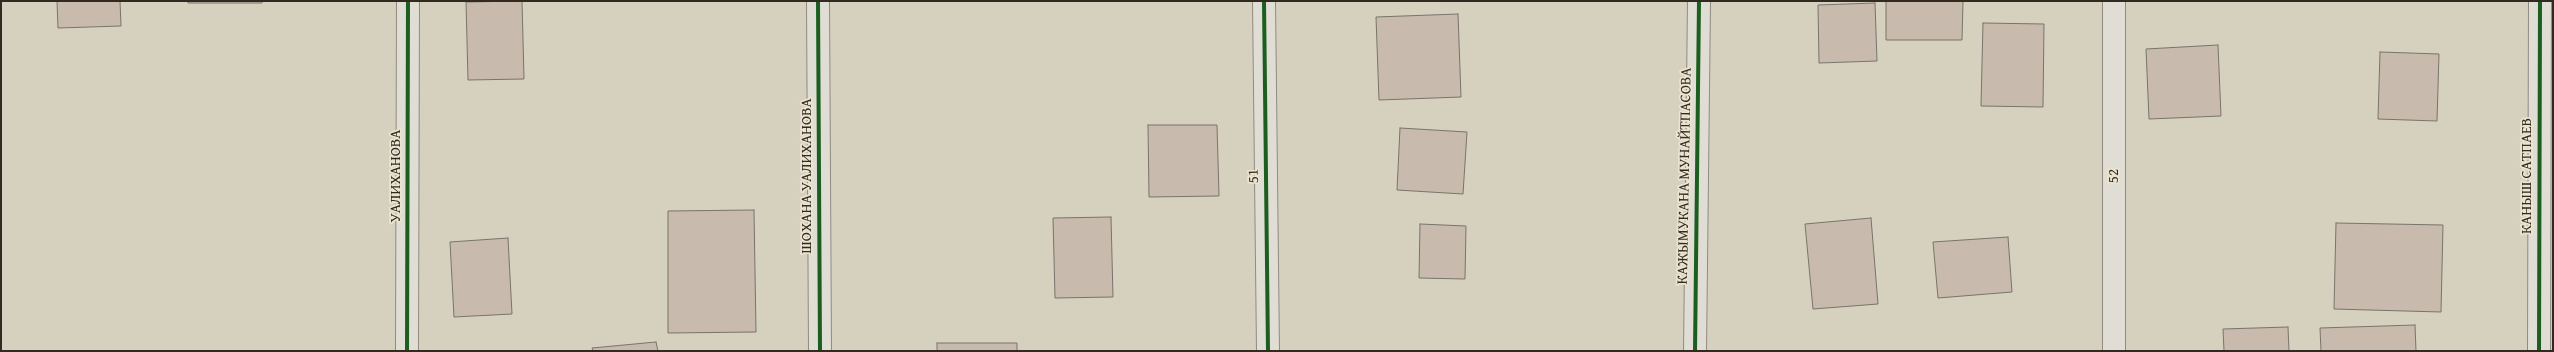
<!DOCTYPE html>
<meta charset="utf-8">
<style>
body{margin:0}
#map{position:relative;width:2554px;height:352px;overflow:hidden;background:#d6d0bf;font-family:"Gentium Book Plus",serif}
canvas{display:block}
.frame{position:absolute;inset:0;border:2px solid #322920;pointer-events:none}
</style>
<div id="map">
<canvas width="2554" height="352"></canvas>
<div class="frame"></div>
</div>
<script>
const ctx = document.querySelector('canvas').getContext('2d');
ctx.lineJoin = 'round';
function fillPath(path, color) { ctx.fillStyle = color; ctx.fill(path, 'evenodd'); }
const shape = rows => new Path2D(rows.map(r => 'M' + r).join(''));
function strokePath(path, color, width, dash) { ctx.strokeStyle = color; ctx.lineWidth = width; ctx.lineCap = dash ? 'butt' : 'round'; ctx.setLineDash(dash || []); ctx.stroke(path); }
function drawText(font, color, halo, rows, align = 'center') {
  ctx.font = font + ' "Gentium Book Plus",serif'; ctx.lineWidth = 3.5; ctx.setLineDash([]); ctx.textBaseline = 'middle'; ctx.strokeStyle = halo; ctx.fillStyle = color; for (const [text, x, y, turn = 0] of rows) {
    ctx.save(); ctx.translate(x, y); ctx.rotate((+turn || 0) * Math.PI / 180); ctx.textAlign = isNaN(turn) ? turn : align; if (halo) ctx.strokeText(text, 0, 0); ctx.fillText(text, 0, 0); ctx.restore();
  }
}
const building = shape([
 [57,1,120,1,121,26,58,28,57,1],
 [188,1,262,1,262,3,188,3,188,1],
 [522,1,524,79,468,80,466,2,522,1],
 [1886,1,1963,1,1962,40,1886,40,1886,1],
 [1875,3,1877,61,1819,63,1818,5,1875,3],
 [1458,14,1461,97,1379,100,1376,17,1458,14],
 [1983,23,2044,24,2043,107,1981,106,1983,23],
 [2218,45,2221,116,2149,119,2146,49,2218,45],
 [2380,52,2439,54,2437,121,2378,119,2380,52],
 [1148,125,1217,125,1219,196,1149,197,1148,125],
 [1400,128,1467,132,1463,194,1397,190,1400,128],
 [754,210,756,332,668,333,668,211,754,210],
 [1111,217,1113,297,1055,298,1053,218,1111,217],
 [1871,218,1878,304,1813,309,1805,224,1871,218],
 [2336,223,2443,225,2441,312,2334,309,2336,223],
 [1420,224,1466,226,1465,279,1419,278,1420,224],
 [2008,237,2012,292,1938,298,1933,242,2008,237],
 [508,238,512,314,454,317,450,242,508,238],
 [2415,325,2416,351,2321,351,2320,328,2415,325],
 [2288,327,2289,351,2224,351,2223,329,2288,327],
 [656,342,658,351,593,351,592,348,656,342],
 [937,343,1017,343,1017,351,937,351,937,343]
]);
fillPath(building, '#c8baad');
strokePath(building, '#78746b', 1);
const minor = shape([
 [818,1,820,351],
 [1264,1,1268,351],
 [2114,1,2114,351],
 [407,351,408,1],
 [1695,351,1699,1],
 [2539,351,2540,1]
]);
strokePath(minor, '#908b80', 24);
strokePath(minor, '#e0ddd4', 22);
strokePath(shape([
 [818,1,820,351],
 [1264,1,1268,351],
 [407,351,408,1],
 [1695,351,1699,1],
 [2539,351,2540,1]
]), '#1b5e20', 4);
drawText('15px', '#322920', '#eae4d0', [
 ["УАЛИХАНОВА",396,176,-90],
 ["ШОХАНА УАЛИХАНОВА",807,176,-90],
 ["51",1254,176,-91],
 ["КАЖЫМУКАНА МУНАЙТПАСОВА",1685,176,-89],
 ["52",2114,176,-90],
 ["КАНЫШ САТПАЕВ",2527,176,-90]
]);
</script>
